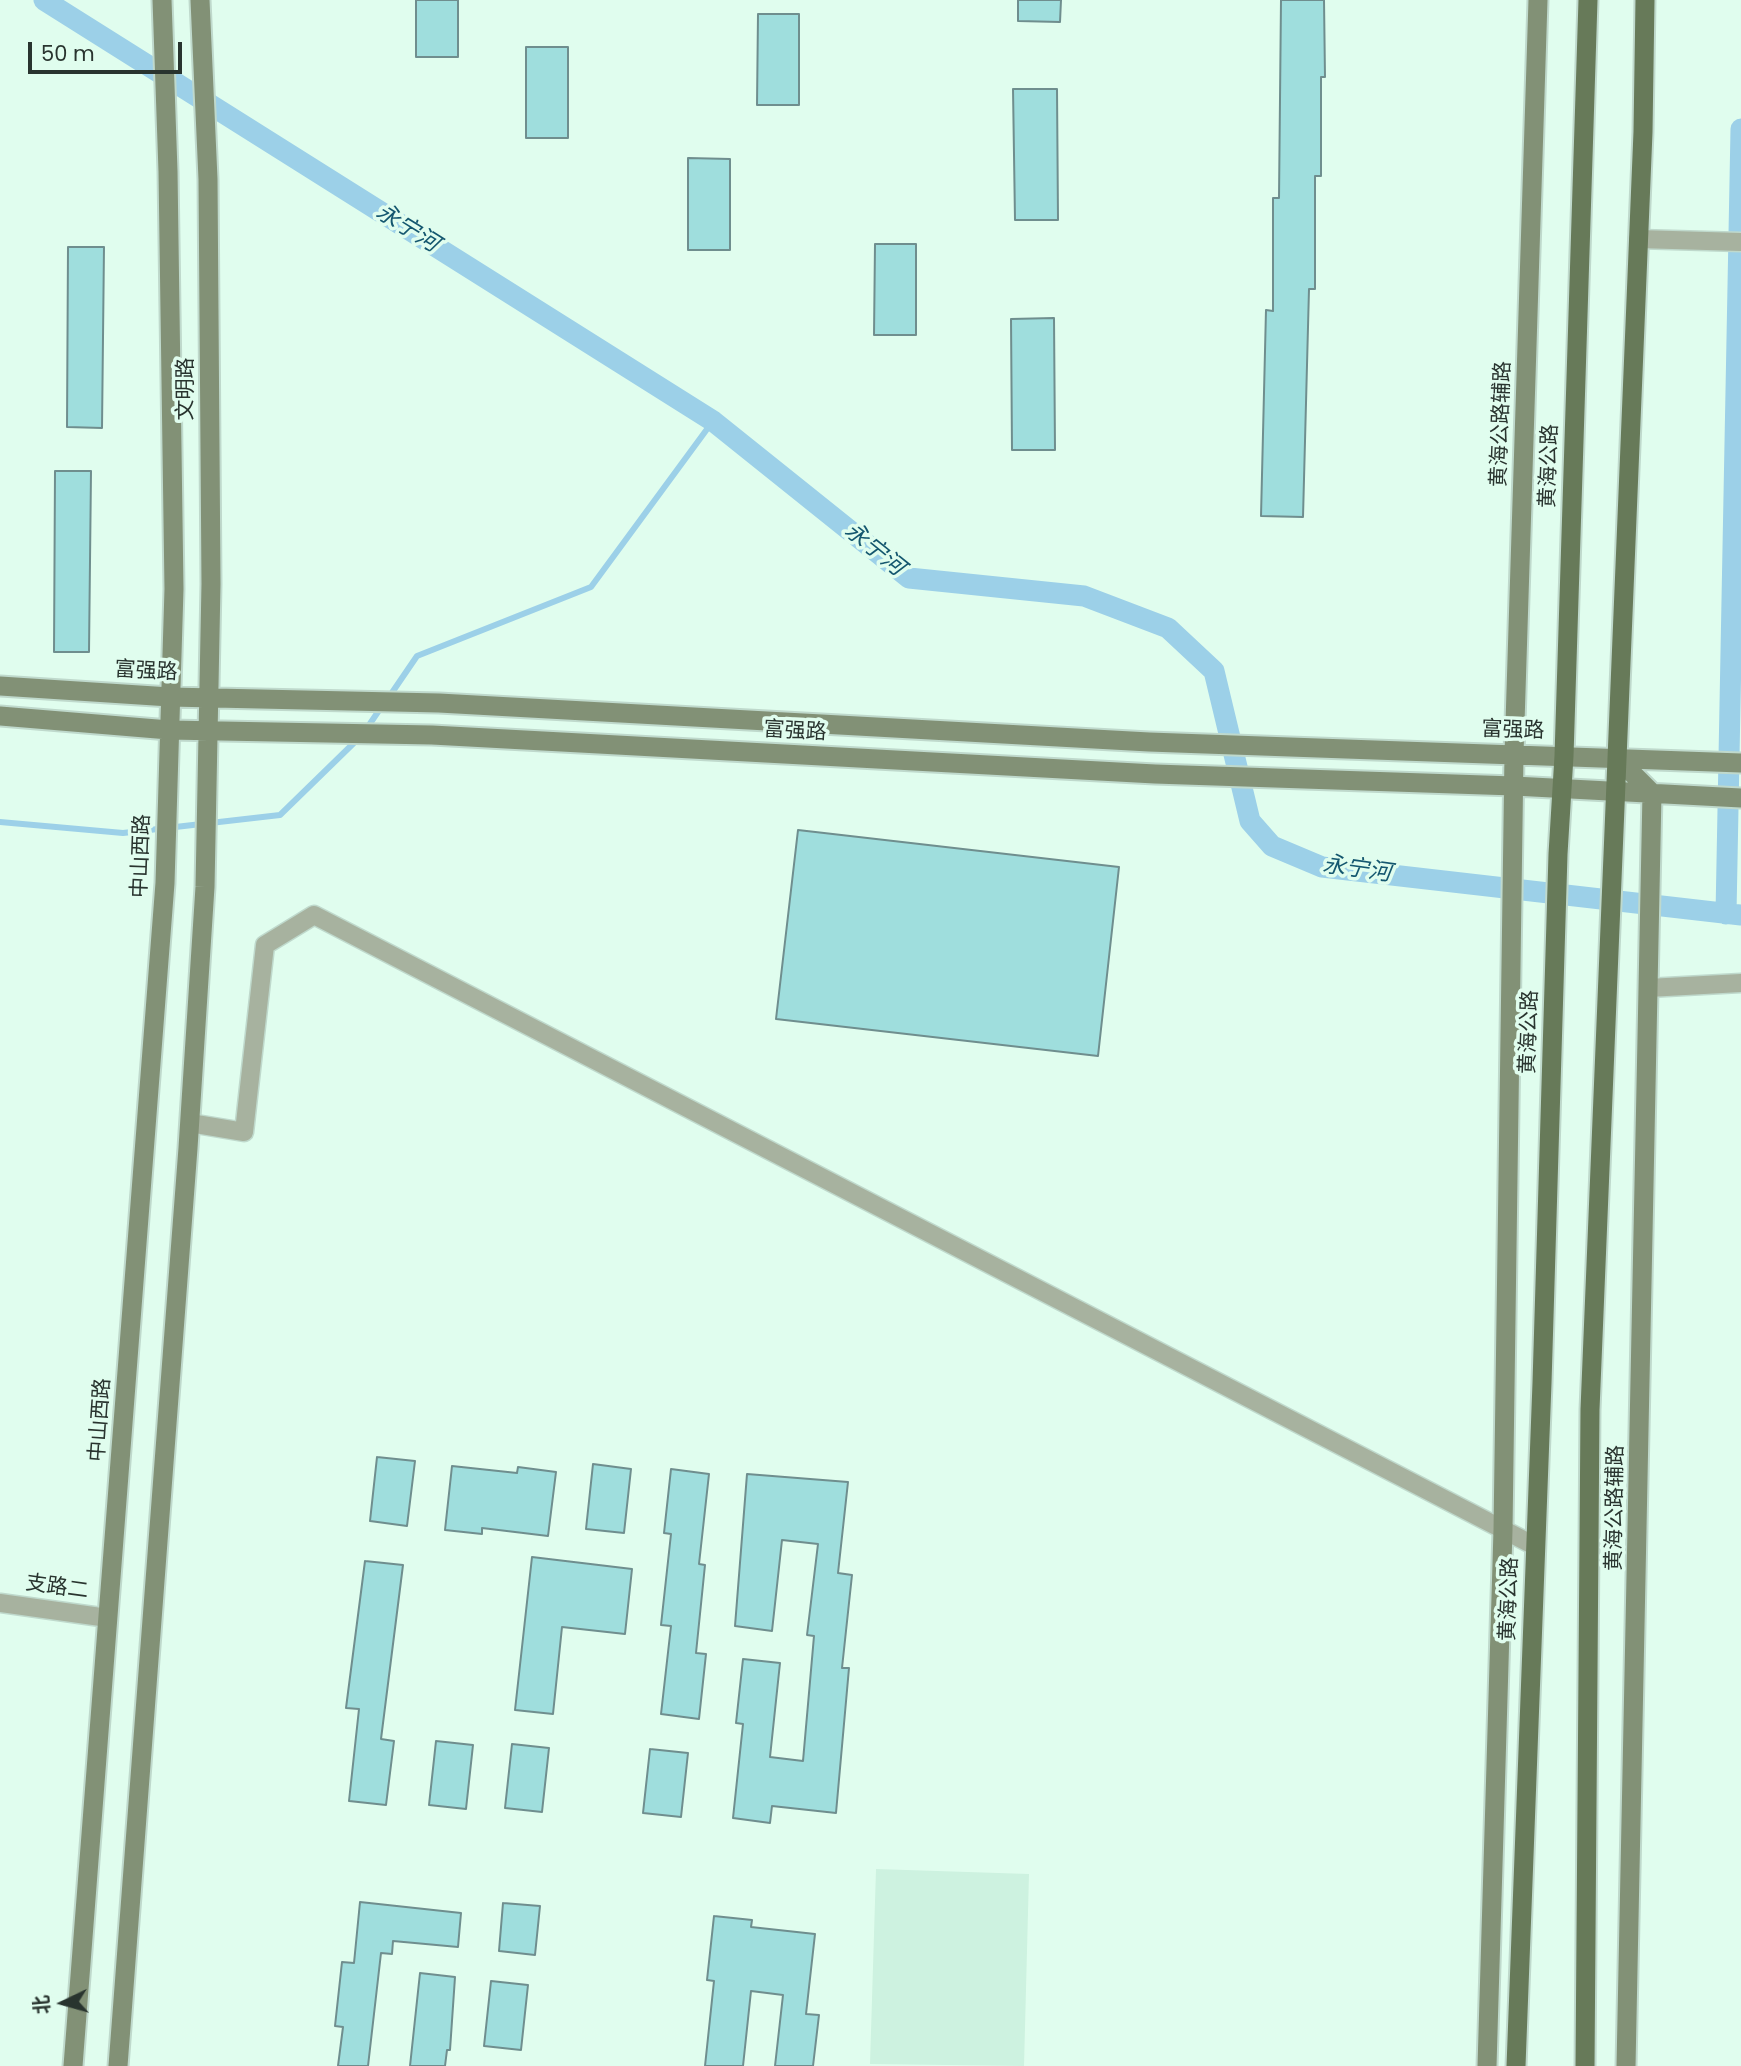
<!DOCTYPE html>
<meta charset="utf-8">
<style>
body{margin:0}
#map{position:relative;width:1741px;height:2066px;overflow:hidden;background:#e0fdee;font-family:Poppins,"Noto Sans SC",sans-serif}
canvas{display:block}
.north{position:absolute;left:28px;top:1968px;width:70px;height:70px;-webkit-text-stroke:5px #e0fdee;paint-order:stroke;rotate:265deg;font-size:19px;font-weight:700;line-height:28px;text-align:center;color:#29342f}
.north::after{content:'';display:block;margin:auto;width:24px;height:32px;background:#29342f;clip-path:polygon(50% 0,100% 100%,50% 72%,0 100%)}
.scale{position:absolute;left:28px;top:42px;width:154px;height:32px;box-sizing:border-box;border:4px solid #29342f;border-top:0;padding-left:9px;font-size:21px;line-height:24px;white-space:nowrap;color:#29342f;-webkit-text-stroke:5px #e0fdee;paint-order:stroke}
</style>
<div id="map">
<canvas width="1741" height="2066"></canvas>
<div class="north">北</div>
<div class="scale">50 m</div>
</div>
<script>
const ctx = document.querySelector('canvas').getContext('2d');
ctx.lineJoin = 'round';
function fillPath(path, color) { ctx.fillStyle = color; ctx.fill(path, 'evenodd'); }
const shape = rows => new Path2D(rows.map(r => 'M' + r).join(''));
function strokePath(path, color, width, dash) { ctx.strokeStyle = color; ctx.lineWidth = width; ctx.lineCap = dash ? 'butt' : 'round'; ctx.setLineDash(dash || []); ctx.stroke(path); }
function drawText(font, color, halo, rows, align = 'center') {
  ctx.font = font + ' Poppins,"Noto Sans SC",sans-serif'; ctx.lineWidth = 7; ctx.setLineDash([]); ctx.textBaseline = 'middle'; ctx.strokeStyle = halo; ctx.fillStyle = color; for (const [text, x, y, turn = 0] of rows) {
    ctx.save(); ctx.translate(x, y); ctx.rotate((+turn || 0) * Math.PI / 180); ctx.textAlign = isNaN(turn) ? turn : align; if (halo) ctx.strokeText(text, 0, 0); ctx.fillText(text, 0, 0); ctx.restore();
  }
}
fillPath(shape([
 [876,1869,1029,1874,1024,2066,870,2064]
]), '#cdf2e0');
strokePath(shape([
 [389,697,417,656,591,587,713,421],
 [367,728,382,706],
 [0,822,123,833,280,815,360,737]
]), '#9cd0e8', 6);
strokePath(shape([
 [44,0,713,421,909,578,1084,596,1168,628,1214,671,1250,821,1272,846,1322,867,1741,915],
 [1726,914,1741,129]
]), '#9cd0e8', 21);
const building = shape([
 [416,0,458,0,458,57,416,57,416,0],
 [1018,0,1061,0,1060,22,1018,21,1018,0],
 [1281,0,1324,0,1325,77,1321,77,1321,176,1315,176,1315,289,1309,289,1303,517,1261,516,1266,310,1273,311,1273,198,1279,198,1281,0],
 [758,14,799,14,799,105,757,105,758,14],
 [526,47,568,47,568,138,526,138,526,47],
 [1013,89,1057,89,1058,220,1015,220,1013,89],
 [688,158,730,159,730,250,688,250,688,158],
 [875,244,916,244,916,335,874,335,875,244],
 [68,247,104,247,102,428,67,427,68,247],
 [1054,318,1055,450,1012,450,1011,319,1054,318],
 [55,471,91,471,89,652,54,652,55,471],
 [798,830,1119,867,1098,1056,776,1019,798,830],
 [377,1457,415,1461,407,1526,370,1521,377,1457],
 [593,1464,631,1469,624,1533,586,1529,593,1464],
 [452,1466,517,1473,518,1467,556,1472,548,1536,482,1528,482,1534,445,1530,452,1466],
 [671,1469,709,1474,699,1564,705,1565,696,1653,706,1654,699,1719,661,1714,671,1626,661,1625,671,1534,664,1533,671,1469],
 [747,1474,848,1482,838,1573,852,1575,842,1668,849,1668,836,1813,772,1806,770,1823,733,1818,743,1724,736,1723,743,1659,780,1663,770,1757,803,1761,814,1636,807,1635,818,1544,782,1540,772,1631,735,1626,747,1474],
 [532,1557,632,1569,625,1634,562,1627,553,1714,515,1710,532,1557],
 [365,1561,403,1565,381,1739,394,1741,386,1805,349,1801,359,1709,346,1708,365,1561],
 [436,1741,473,1745,466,1809,429,1805,436,1741],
 [512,1744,549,1748,542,1812,505,1808,512,1744],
 [650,1749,688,1753,681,1817,643,1813,650,1749],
 [360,1902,461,1913,458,1947,393,1941,392,1954,381,1953,368,2066,338,2066,343,2027,335,2026,342,1962,354,1963,360,1902],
 [503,1903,540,1906,535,1955,499,1951,503,1903],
 [714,1916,752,1920,751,1927,815,1934,806,2014,819,2015,813,2066,775,2066,783,1995,751,1991,743,2066,705,2066,714,1981,707,1980,714,1916],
 [420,1973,455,1977,450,2050,447,2050,445,2066,410,2066,420,1973],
 [491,1981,528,1985,521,2050,484,2046,491,1981]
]);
fillPath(building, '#9fdedd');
strokePath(building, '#6f8e8e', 2);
const minor = shape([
 [1638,239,1741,242],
 [1648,988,1741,983],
 [190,1123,244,1132,265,945,314,915,1535,1546],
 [0,1603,108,1618]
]);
const secondary = shape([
 [0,686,170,697,439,703,1149,742,1741,763],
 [0,716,169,730,432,735,1155,774,1514,786,1741,798],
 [1617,758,1652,793,1626,2066],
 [73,2066,165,883,174,589,168,171,162,0],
 [118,2066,188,1148,205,887,211,584,208,179,200,0],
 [1487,2066,1503,1530,1514,754,1538,0]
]);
const primary = shape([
 [1516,2066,1542,1383,1558,854,1564,756,1588,0],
 [1585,2066,1590,1409,1643,132,1645,0]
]);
strokePath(minor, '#bfd9cc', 21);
strokePath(secondary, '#bfd9cc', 23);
strokePath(primary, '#bfd9cc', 23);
strokePath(minor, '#a7b29f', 18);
strokePath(secondary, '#829176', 19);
strokePath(primary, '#677a59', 19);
drawText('21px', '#29342f', '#e0fdee', [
 ["文明路",187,389,-90],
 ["黄海公路辅路",1502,424,-88],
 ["黄海公路",1550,466,-88],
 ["富强路",146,672,3],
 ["富强路",1513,731,2],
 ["富强路",795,732,3],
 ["中山西路",142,856,-88],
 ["黄海公路",1530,1032,-88],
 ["中山西路",101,1420,-86],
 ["黄海公路辅路",1616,1508,-89],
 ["支路二",57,1588,8],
 ["黄海公路",1510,1599,-88]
]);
drawText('italic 23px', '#14576f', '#e0fdee', [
 ["永宁河",407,229,32],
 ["永宁河",874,550,39],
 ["永宁河",1357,870,8]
]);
</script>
